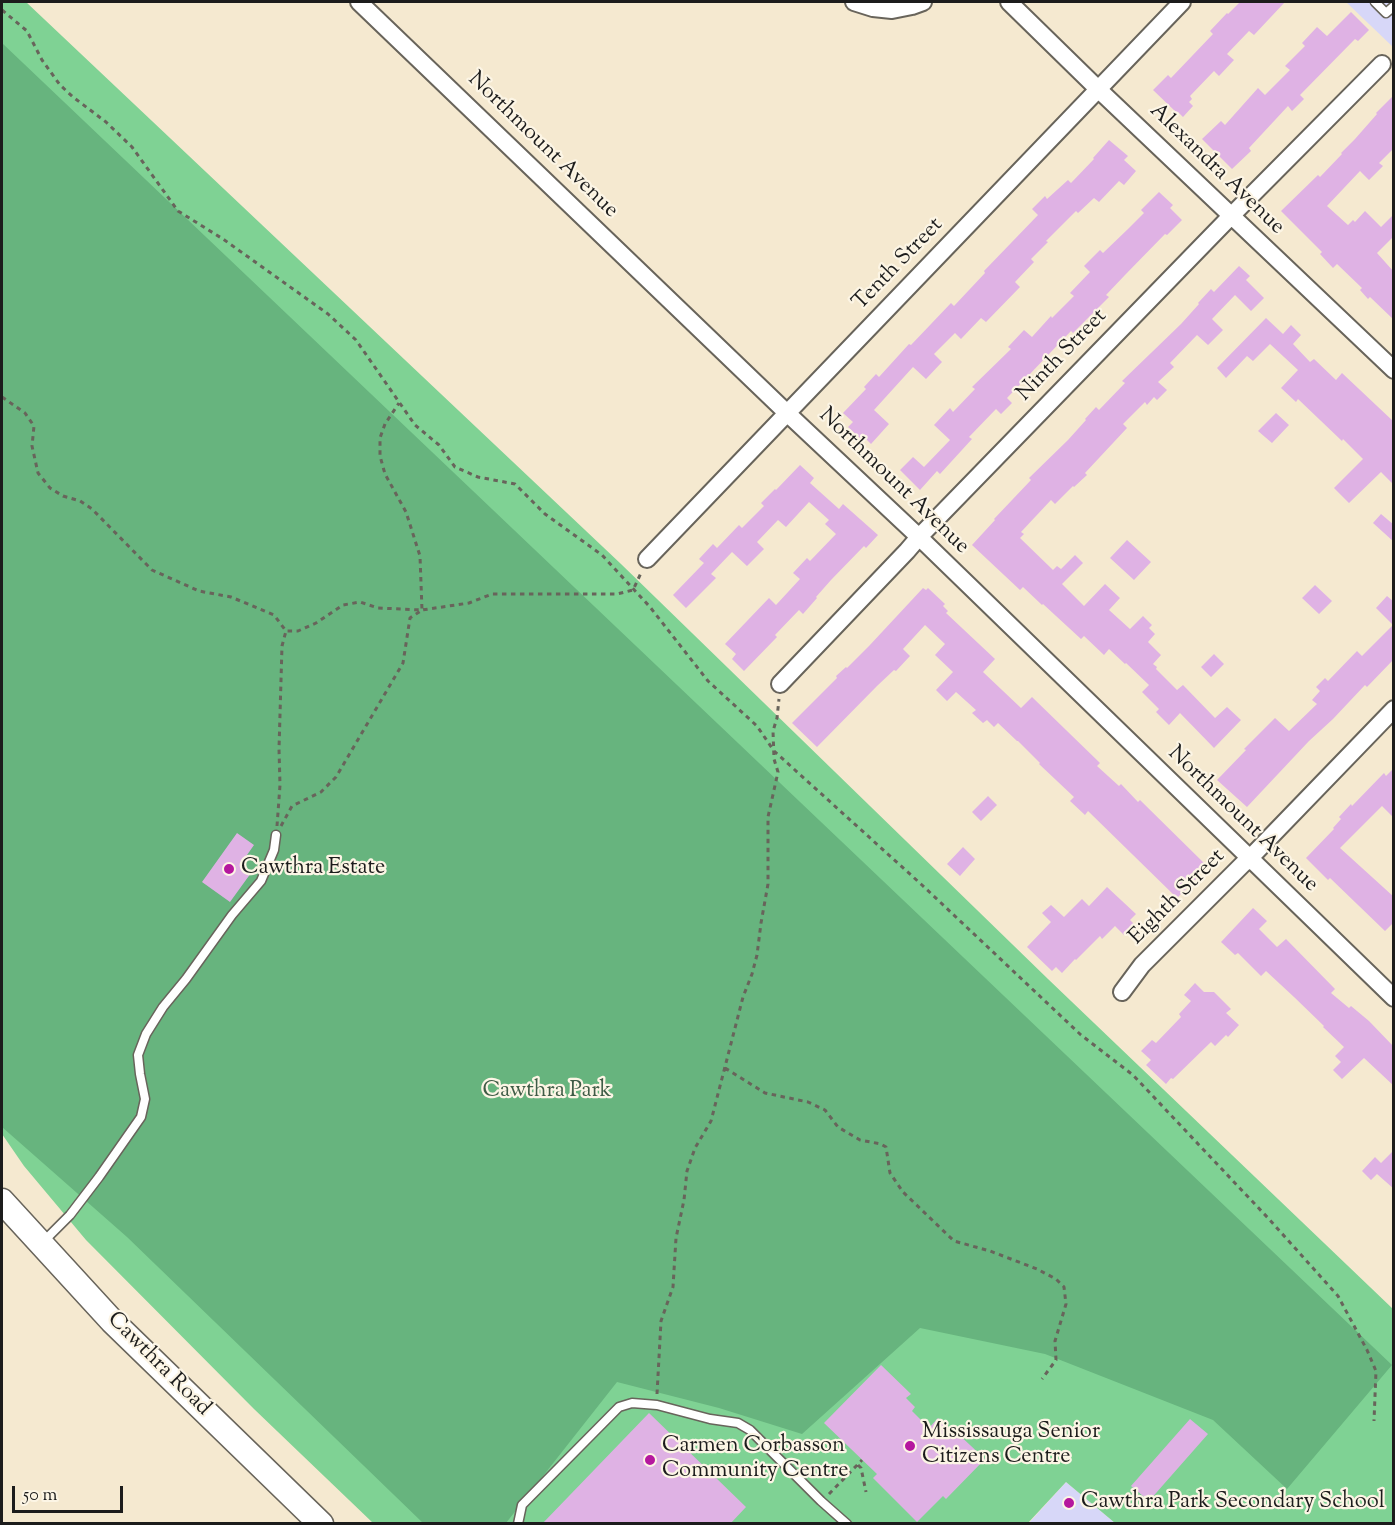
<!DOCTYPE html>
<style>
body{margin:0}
#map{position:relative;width:1395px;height:1525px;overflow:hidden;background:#f5e9d0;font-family:"Sorts Mill Goudy",serif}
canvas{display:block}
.frame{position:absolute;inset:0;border:3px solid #1c1c1c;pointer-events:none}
.scale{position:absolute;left:12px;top:1486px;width:111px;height:27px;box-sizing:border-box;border:3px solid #1c1c1c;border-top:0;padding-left:8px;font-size:18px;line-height:21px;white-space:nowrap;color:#1c1c1c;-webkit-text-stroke:4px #fcf5e5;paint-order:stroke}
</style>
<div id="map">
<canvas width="1395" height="1525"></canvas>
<div class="frame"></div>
<div class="scale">50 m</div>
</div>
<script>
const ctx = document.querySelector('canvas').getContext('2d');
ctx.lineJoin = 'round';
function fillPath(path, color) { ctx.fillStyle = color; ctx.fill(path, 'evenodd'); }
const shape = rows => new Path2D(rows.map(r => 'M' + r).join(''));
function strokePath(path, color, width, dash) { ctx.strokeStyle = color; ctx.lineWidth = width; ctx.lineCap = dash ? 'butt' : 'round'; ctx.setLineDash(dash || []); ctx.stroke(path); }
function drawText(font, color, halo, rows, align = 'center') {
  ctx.font = font + ' "Sorts Mill Goudy",serif'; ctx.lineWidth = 4.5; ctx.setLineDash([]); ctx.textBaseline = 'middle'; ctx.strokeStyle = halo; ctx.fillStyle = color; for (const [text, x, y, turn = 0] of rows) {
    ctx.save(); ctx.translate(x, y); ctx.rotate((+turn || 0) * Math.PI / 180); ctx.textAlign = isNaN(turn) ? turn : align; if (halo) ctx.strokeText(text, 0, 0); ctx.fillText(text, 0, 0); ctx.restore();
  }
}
fillPath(shape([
 [1346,2,1393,2,1393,47],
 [1066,1482,1115,1523,1028,1524]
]), '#d7d7f8');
fillPath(shape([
 [2,2,26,2,621,564,1048,979,1393,1309,1393,1523,1115,1523,1066,1482,1028,1523,373,1523,254,1409,86,1240,24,1166,2,1134]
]), '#7fd294');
fillPath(shape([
 [2,43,1392,1365,1287,1489,1213,1420,1045,1354,920,1328,802,1434,719,1408,617,1382,506,1523,423,1523,127,1237,2,1127]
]), '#67b47e');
fillPath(shape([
 [1240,2,1285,2,1254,35,1249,31,1227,54,1234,60,1219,76,1214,71,1190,96,1192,99,1189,102,1193,106,1183,117,1178,112,1177,113,1153,90,1168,75,1171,78,1213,34,1210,31,1227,13,1228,14],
 [1351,12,1369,30,1358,41,1355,39,1300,95,1304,99,1292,111,1288,106,1249,148,1251,151,1232,169,1202,139,1221,121,1225,125,1258,88,1265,95,1290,70,1285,66,1305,46,1302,43,1317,27,1327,36],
 [1394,95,1394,148,1379,163,1383,166,1369,180,1360,171,1327,206,1348,225,1353,220,1355,222,1365,211,1381,227,1394,214,1394,236,1377,253,1394,272,1394,320,1370,297,1368,299,1360,290,1362,288,1337,264,1333,268,1320,254,1322,252,1281,211,1318,175,1320,177,1342,154,1341,153,1355,139,1377,114,1376,113],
 [1109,140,1128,156,1124,160,1136,171,1124,185,1119,181,1099,202,1094,198,1078,213,1076,211,1046,241,1048,242,1031,259,1034,262,1015,282,1020,287,986,322,981,318,961,339,955,333,934,354,942,362,926,379,913,367,874,410,889,424,871,444,863,436,861,439,848,427,853,422,843,413,866,389,864,387,876,374,879,377,909,344,911,345,951,303,954,306,985,273,984,271,1038,215,1032,209,1045,196,1047,199,1068,180,1071,183,1094,159,1093,158],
 [1159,192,1173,205,1170,208,1182,220,1167,235,1165,234,1125,275,1106,295,1109,297,1073,333,1071,331,1007,398,1012,403,1001,414,996,409,969,437,972,439,940,474,937,471,920,490,900,470,913,457,924,467,950,440,934,425,950,408,953,412,975,389,972,387,1011,349,1008,347,1024,330,1032,337,1051,316,1052,318,1074,296,1070,293,1090,272,1084,266,1100,250,1103,253,1128,229,1144,213,1141,210],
 [1239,266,1250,276,1246,280,1264,298,1251,311,1235,295,1212,319,1223,330,1208,345,1197,335,1170,363,1174,367,1158,382,1167,390,1157,400,1154,397,1147,405,1145,402,1123,424,1127,428,1085,473,1087,475,1074,487,1073,486,1055,504,1051,500,1021,532,1024,534,1020,538,1053,570,1057,566,1061,569,1075,555,1083,563,1062,584,1084,606,1105,584,1120,598,1109,610,1130,629,1143,616,1152,625,1149,628,1155,634,1148,642,1161,655,1153,664,1157,667,1156,669,1177,690,1183,685,1215,718,1227,707,1241,720,1214,748,1180,713,1169,725,1156,712,1159,709,1142,692,1149,685,1126,663,1125,664,1109,649,1104,655,1084,636,1081,639,1043,604,1042,605,1023,587,1020,590,972,545,995,520,994,519,1031,480,1029,478,1068,440,1086,420,1085,419,1096,407,1099,410,1125,383,1122,381,1181,324,1199,304,1198,303,1211,289,1214,292],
 [1266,318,1283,334,1291,325,1301,335,1293,344,1310,362,1314,359,1336,380,1342,373,1394,422,1394,485,1381,472,1349,503,1334,488,1363,459,1343,439,1342,441,1298,399,1296,402,1281,388,1298,370,1270,344,1253,361,1247,356,1226,378,1217,368],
 [1276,413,1289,425,1272,443,1258,431],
 [800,465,814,478,810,483,839,509,843,504,878,535,866,548,864,546,831,580,816,597,817,598,803,614,799,610,775,635,777,637,744,671,732,659,736,654,725,644,769,598,776,605,800,579,793,573,807,558,810,561,836,534,825,524,829,520,809,502,786,527,778,520,757,542,764,549,747,566,732,552,711,574,716,578,686,608,673,595,704,563,699,559,713,544,717,548,739,525,742,528,764,506,761,503,775,489,776,490],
 [1381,514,1394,525,1394,542,1373,523],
 [1127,540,1151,562,1134,580,1110,558],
 [1315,585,1332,601,1319,614,1302,598],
 [923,588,926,590,928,588,945,604,943,606,948,611,946,613,995,659,983,672,1021,708,1032,697,1100,763,1097,766,1119,786,1121,784,1138,802,1140,800,1206,865,1197,874,1199,876,1177,898,1088,811,1085,815,1070,801,1074,797,1039,764,1040,763,1018,741,1017,741,998,723,994,727,987,720,983,723,972,713,976,710,956,692,947,701,936,690,953,672,935,655,945,644,925,625,903,649,910,656,896,671,894,670,877,686,817,747,792,723,837,678,836,676,846,667,847,668,869,646],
 [1387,596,1394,602,1394,659,1367,687,1365,685,1333,719,1309,741,1247,807,1217,780,1246,750,1244,749,1275,718,1289,731,1317,704,1312,700,1320,691,1316,687,1325,678,1328,681,1357,651,1362,656,1393,625,1376,608],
 [1214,654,1224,664,1211,677,1201,667],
 [1394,768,1394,818,1382,806,1340,848,1394,897,1394,922,1385,931,1330,878,1328,880,1306,858,1334,829,1333,828,1341,819,1339,817,1351,804,1352,806,1384,773,1386,776],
 [988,796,997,805,981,821,972,812],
 [237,833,254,845,240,865,251,873,230,902,202,882],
 [963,847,975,859,960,876,947,864],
 [1107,887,1136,914,1130,920,1134,924,1124,935,1115,926,1102,939,1100,936,1076,960,1075,959,1062,973,1056,967,1052,971,1027,947,1051,922,1042,913,1051,905,1064,917,1082,899,1089,906],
 [1253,908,1267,921,1259,929,1277,947,1286,939,1335,989,1331,993,1349,1008,1351,1006,1369,1021,1394,1047,1394,1086,1364,1058,1342,1079,1333,1070,1341,1062,1335,1056,1344,1047,1323,1027,1324,1026,1294,997,1266,971,1261,976,1238,953,1235,955,1221,942],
 [1195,983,1204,992,1214,992,1231,1009,1226,1013,1239,1025,1228,1037,1226,1035,1215,1046,1211,1042,1173,1079,1171,1078,1166,1084,1146,1065,1151,1060,1141,1051,1152,1040,1156,1043,1181,1017,1179,1014,1191,1001,1184,995],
 [1394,1150,1393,1174,1394,1189,1377,1174,1371,1180,1362,1171,1375,1157,1381,1163],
 [881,1365,911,1394,906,1398,915,1407,912,1411,929,1428,938,1418,953,1433,955,1431,985,1459,946,1499,943,1496,917,1522,873,1478,877,1474,824,1423],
 [649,1413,746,1507,730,1524,542,1524],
 [1190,1419,1208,1434,1149,1501,1131,1486]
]), '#dfb2e4');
const lane = shape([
 [1375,2,1386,13,1394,6],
 [43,1242,70,1215,99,1177,141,1117,145,1099,140,1074,138,1055,146,1034,163,1007,186,979,232,915,261,881,274,850,276,835],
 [518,1524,522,1505,619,1407,632,1403,657,1405,710,1419,738,1423,750,1430,821,1501,847,1524]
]);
const street = shape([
 [359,2,787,413,919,537,1394,998],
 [854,2,873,8,892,10,912,6,923,2],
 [1009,2,1099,90,1394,370],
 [647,559,1182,2],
 [780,684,907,551,919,537,1231,216,1382,64],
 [1122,992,1142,965,1243,864,1249,859,1394,709]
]);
const secondary = shape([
 [2,1201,112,1321,321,1524]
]);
strokePath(lane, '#68645b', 11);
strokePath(street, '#68645b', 20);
strokePath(secondary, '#68645b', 27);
strokePath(shape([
 [2,10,27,31,42,60,60,85,73,97,106,122,132,147,178,211,223,239,328,314,356,340,415,425,439,445,455,467,478,477,515,484,545,514,602,555,650,607,708,681,757,726,774,751,922,885,1081,1035,1133,1075,1268,1218,1338,1296,1367,1350,1376,1371,1374,1421],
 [2,397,25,413,34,426,32,446,38,473,50,488,63,496,80,501,92,509,152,570,199,591,231,597,274,615,286,631,298,631,316,623,343,605,360,602,378,608,422,610,469,603,492,594,617,594,633,590,641,573],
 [277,826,280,785,279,749,282,646,286,631],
 [281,826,292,806,321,792,336,777,403,663,410,618,422,610,420,556,406,512,385,474,380,456,380,438,385,424,399,403],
 [725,1068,765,1093,808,1102,825,1110,838,1127,860,1140,881,1144,886,1147,890,1173,903,1192,954,1241,990,1251,1037,1269,1056,1279,1064,1287,1066,1304,1055,1341,1056,1360,1042,1379],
 [657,1394,661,1321,673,1287,676,1238,684,1200,687,1171,695,1148,711,1121,743,997,752,974,757,955,761,923,768,884,768,817,778,772,774,759,773,731,777,718,779,699],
 [858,1465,861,1468,866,1492],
 [829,1494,862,1460]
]), '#68645b', 3, [4.5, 4.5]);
strokePath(lane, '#fff', 8);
strokePath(street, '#fff', 16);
strokePath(secondary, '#fff', 24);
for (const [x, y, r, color] of [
 [229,869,6,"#b5179e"],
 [910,1446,6,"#b5179e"],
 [650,1460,6,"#b5179e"],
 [1069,1503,6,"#b5179e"]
]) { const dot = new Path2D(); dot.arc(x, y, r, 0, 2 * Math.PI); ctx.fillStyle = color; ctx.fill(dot); strokePath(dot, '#fcf5e5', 2); }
drawText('22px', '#1c1c1c', '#fcf5e5', [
 ["Northmount Avenue",542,146,44],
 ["Alexandra Avenue",1216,170,44],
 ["Tenth Street",899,265,-46],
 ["Ninth Street",1063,356,-46],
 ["Northmount Avenue",893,482,44],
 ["Northmount Avenue",1242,820,44],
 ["Eighth Street",1178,898,-45],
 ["Cawthra Road",158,1365,45]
]);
drawText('22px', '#1c1c1c', '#fcf5e5', [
 ["Cawthra Estate",241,869],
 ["Mississauga Senior",922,1433],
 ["Citizens Centre",922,1458],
 ["Carmen Corbasson",662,1447],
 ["Community Centre",662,1472],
 ["Cawthra Park Secondary School",1081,1503]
], 'left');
drawText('22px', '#3f5c46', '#fcf5e5', [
 ["Cawthra Park",547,1092]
]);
</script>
